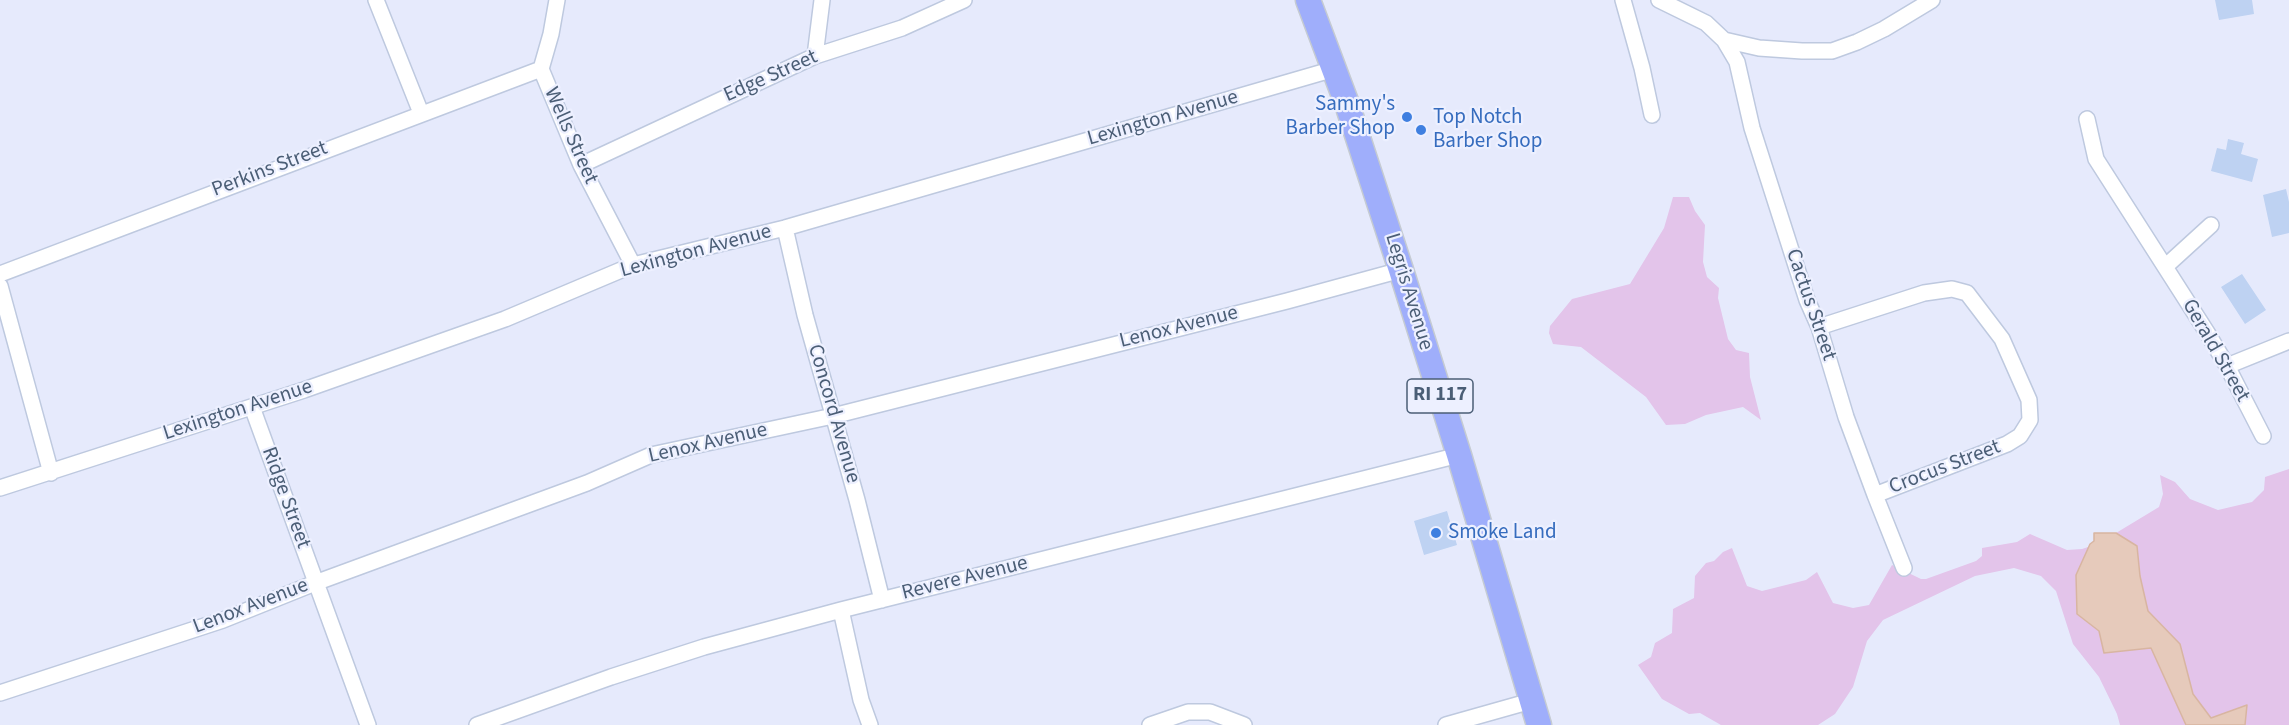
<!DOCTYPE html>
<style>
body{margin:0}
canvas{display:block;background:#e6eafc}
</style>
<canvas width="2289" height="725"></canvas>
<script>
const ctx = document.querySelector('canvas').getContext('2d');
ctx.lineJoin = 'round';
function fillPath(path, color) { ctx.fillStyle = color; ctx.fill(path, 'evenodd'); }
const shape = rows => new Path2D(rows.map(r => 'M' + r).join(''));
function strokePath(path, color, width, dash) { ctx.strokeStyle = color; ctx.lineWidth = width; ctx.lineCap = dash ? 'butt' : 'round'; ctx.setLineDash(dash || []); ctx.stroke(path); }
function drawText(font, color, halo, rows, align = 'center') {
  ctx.font = font + ' "Source Sans 3",sans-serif'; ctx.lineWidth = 4.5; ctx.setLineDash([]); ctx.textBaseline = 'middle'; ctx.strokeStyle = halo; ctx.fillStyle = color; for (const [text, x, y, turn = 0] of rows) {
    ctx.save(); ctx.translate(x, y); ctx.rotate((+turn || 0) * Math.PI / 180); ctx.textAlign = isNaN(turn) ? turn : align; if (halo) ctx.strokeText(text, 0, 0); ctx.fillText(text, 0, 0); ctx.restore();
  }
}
fillPath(shape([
 [1673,197,1689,197,1695,211,1705,225,1703,262,1707,277,1719,288,1718,298,1728,339,1736,350,1749,353,1750,377,1761,420,1743,407,1706,415,1685,424,1666,425,1646,397,1581,347,1553,344,1549,333,1550,326,1572,299,1630,284,1664,228],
 [2289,469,2289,725,2245,725,2247,705,2211,718,2193,694,2180,644,2148,611,2140,576,2137,546,2116,533,2159,507,2163,494,2160,475,2175,482,2190,499,2218,510,2252,502,2264,490,2265,477],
 [2030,534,2067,550,2082,549,2091,546,2076,575,2077,614,2099,631,2104,653,2151,648,2186,725,2120,725,2117,714,2099,677,2073,644,2056,591,2041,576,2014,568,1975,576,1883,620,1867,641,1853,687,1835,714,1818,725,1721,725,1700,713,1689,714,1662,699,1638,665,1651,657,1655,643,1672,633,1673,609,1694,598,1695,576,1706,563,1714,561,1723,552,1732,548,1747,586,1762,591,1806,580,1817,572,1833,603,1853,608,1869,605,1892,565,1921,579,1926,579,1976,561,1982,556,1982,548,2017,542]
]), '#e3c4ea');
const water = shape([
 [2094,533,2116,533,2137,546,2140,576,2148,611,2180,644,2193,694,2211,718,2247,705,2245,725,2186,725,2151,648,2104,653,2099,631,2077,614,2076,575,2090,544,2094,541,2094,533]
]);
fillPath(water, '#e6cabb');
strokePath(water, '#d8b5a1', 1.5);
fillPath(shape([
 [2215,0,2252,0,2254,14,2219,20],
 [2228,139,2244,143,2241,154,2258,159,2252,182,2211,171,2217,148,2226,150],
 [2286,189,2289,202,2289,233,2272,237,2263,195],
 [2242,274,2266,310,2245,324,2221,287],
 [1447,511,1457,545,1424,555,1414,521]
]), '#bed2f2');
const minor = shape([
 [376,0,421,113],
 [557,0,551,34,541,69,581,165,633,265],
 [1623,0,1642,68,1652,115],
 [1659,0,1706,23,1724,40,1759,48,1802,51,1832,51,1857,42,1884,29,1932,0],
 [1724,40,1737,62,1752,128,1807,300,1819,327,1846,417,1875,495,1904,568],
 [815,56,822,0],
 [2087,119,2096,159,2208,334,2227,366,2263,436],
 [581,165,815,56,902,28,964,0],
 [785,228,805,315,857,500,882,600],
 [2166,266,2211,225],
 [0,274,541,69],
 [0,286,51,473],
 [1819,327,1924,293,1952,289,1967,293,2002,339,2029,400,2030,420,2020,436,2007,444,1875,495],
 [2227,366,2289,341],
 [252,407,368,725],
 [0,488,304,390,505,319,633,265,785,228,1334,69],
 [841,610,861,700,870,725],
 [0,693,223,620,315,583,587,483,651,455,833,416,1287,301,1401,270],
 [477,725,611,677,704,647,841,610,1459,455],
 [1150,725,1188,712,1210,712,1244,725],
 [1446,725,1531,701]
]);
const primary = shape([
 [1308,0,1347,104,1401,270,1459,455,1539,725]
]);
strokePath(minor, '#bec9df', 18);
strokePath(primary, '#c5cbd3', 27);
strokePath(minor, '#fff', 15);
strokePath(primary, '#9faefb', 24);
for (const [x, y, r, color] of [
 [1407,117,6,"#3f7fe0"],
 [1421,130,6,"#3f7fe0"],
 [1436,533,6,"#3f7fe0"]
]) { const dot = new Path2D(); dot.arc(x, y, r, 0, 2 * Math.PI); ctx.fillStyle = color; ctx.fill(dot); strokePath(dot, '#edf0ff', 2); }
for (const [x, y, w] of [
 [1440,396,66]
]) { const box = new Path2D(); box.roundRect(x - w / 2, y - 17, w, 34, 4.5); ctx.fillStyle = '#edf0ff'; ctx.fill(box); strokePath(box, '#4b5e76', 1.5); }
drawText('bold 20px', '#4b5e76', null, [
 ["RI 117",1440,396]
]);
drawText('21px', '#4b5e76', '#edf0ff', [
 ["Edge Street",771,77,-24],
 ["Lexington Avenue",1163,119,-16],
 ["Wells Street",570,136,66],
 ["Perkins Street",270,170,-21],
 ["Lexington Avenue",696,252,-15],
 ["Legris Avenue",1408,292,73],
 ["Cactus Street",1810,305,71],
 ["Lenox Avenue",1179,328,-14],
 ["Gerald Street",2215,351,60],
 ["Lexington Avenue",238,411,-18],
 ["Concord Avenue",833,414,74],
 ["Lenox Avenue",708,444,-13],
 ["Crocus Street",1945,468,-21],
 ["Ridge Street",285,498,70],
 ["Revere Avenue",965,579,-14],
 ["Lenox Avenue",251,607,-21]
]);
drawText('21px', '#366cbe', '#edf0ff', [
 ["Sammy's",1395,105,"right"],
 ["Barber Shop",1395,129,"right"],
 ["Top Notch",1433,118],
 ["Barber Shop",1433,142],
 ["Smoke Land",1448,533]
], 'left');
</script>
